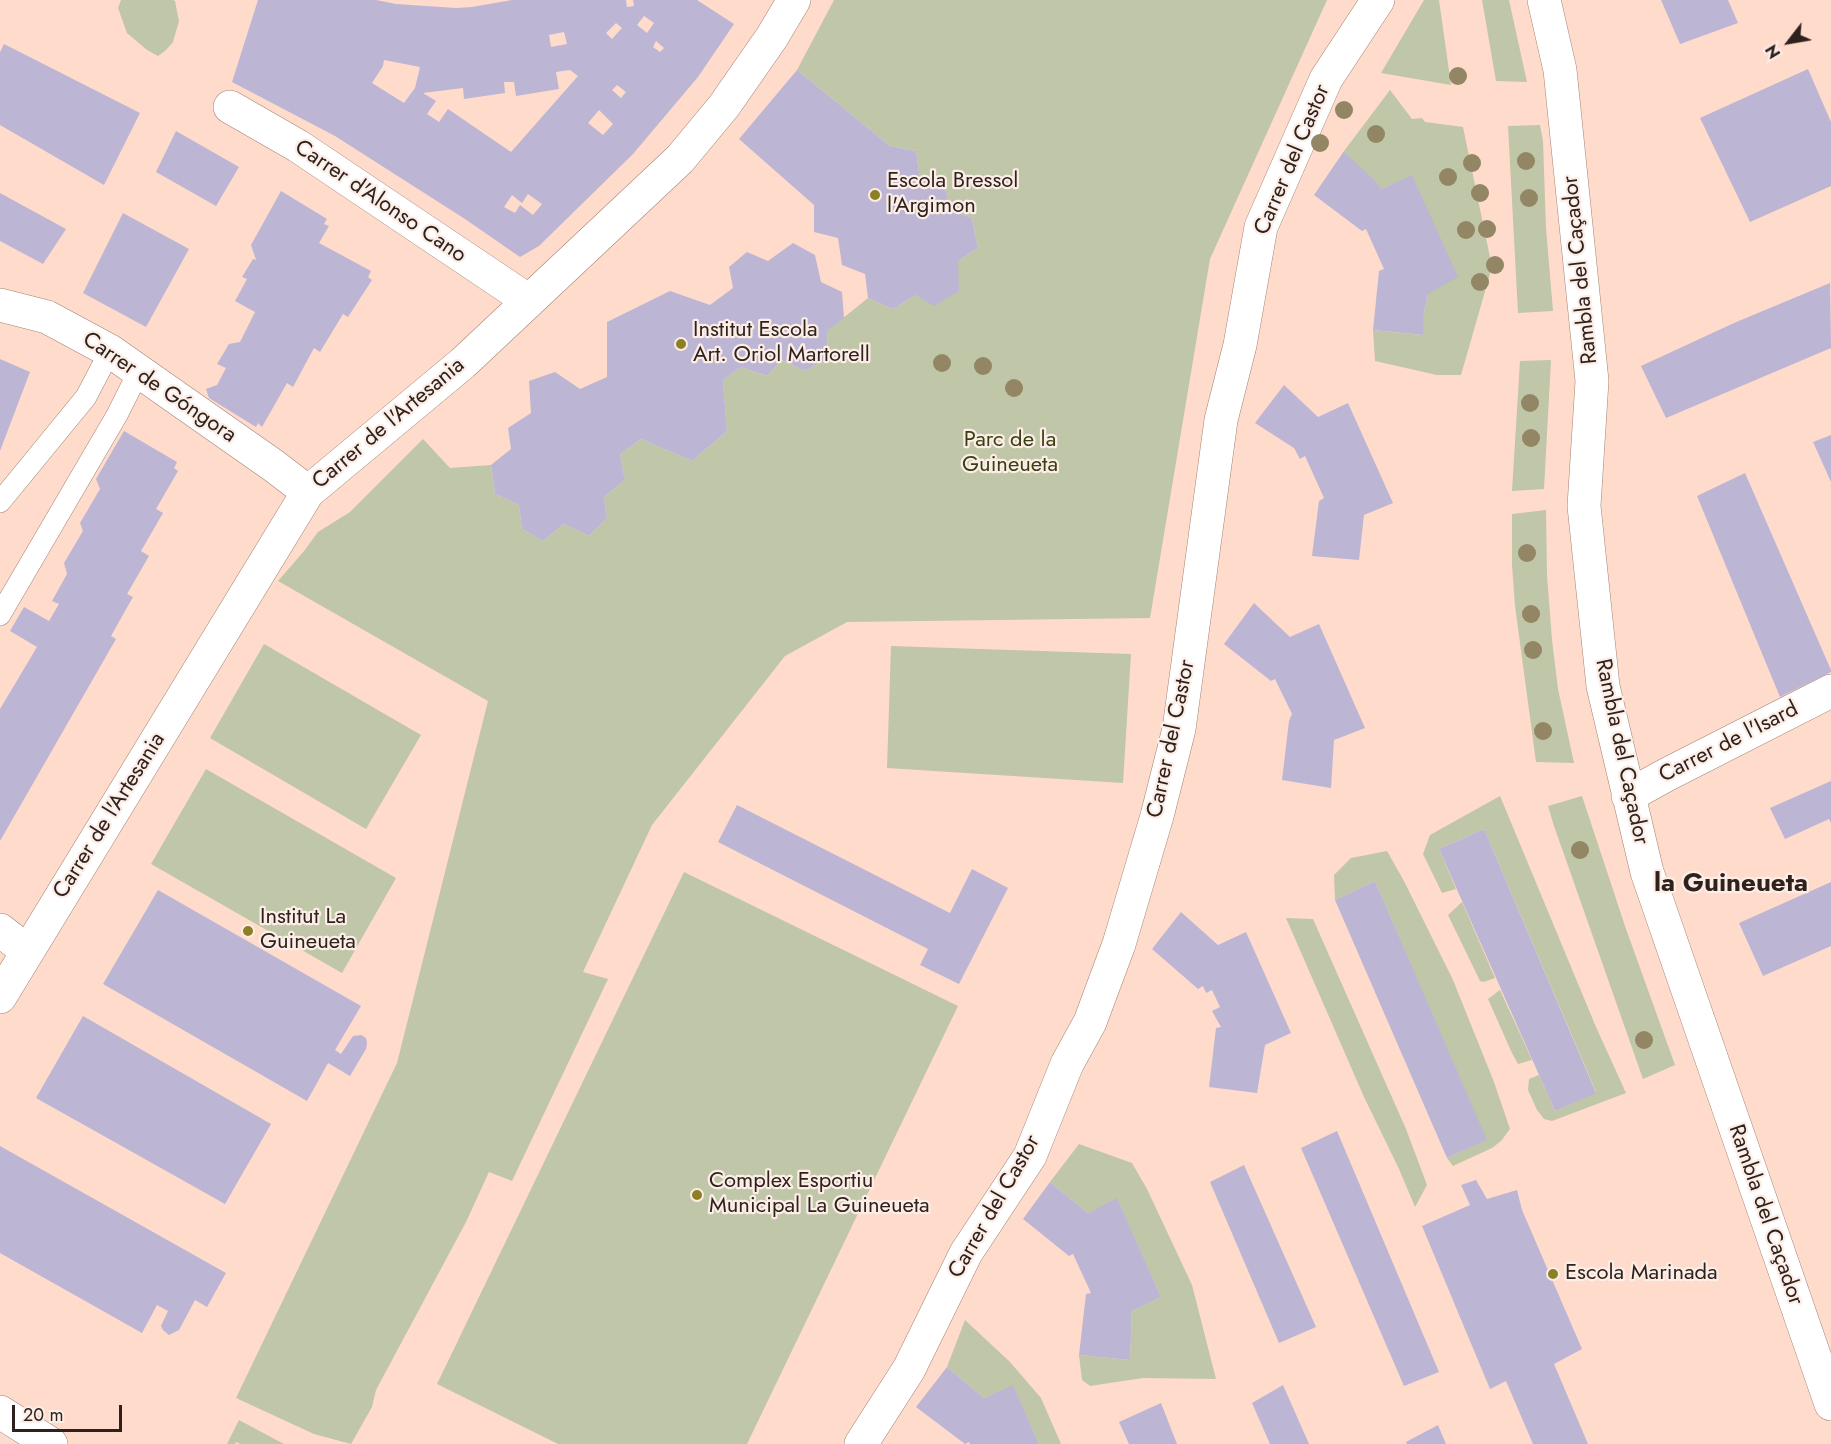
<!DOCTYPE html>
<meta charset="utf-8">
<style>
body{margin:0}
#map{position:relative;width:1831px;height:1444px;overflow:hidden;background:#ffdbcc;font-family:Jost,sans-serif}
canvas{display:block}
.north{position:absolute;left:1759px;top:12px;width:60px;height:60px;-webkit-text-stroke:4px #fcede7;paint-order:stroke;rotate:239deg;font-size:16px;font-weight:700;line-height:24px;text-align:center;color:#2f221d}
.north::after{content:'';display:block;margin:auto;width:21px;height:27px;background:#2f221d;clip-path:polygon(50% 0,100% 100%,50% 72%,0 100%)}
.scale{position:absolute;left:12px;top:1405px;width:110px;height:27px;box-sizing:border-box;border:3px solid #2f221d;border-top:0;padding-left:8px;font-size:18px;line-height:21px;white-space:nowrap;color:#2f221d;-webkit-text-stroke:4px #fcede7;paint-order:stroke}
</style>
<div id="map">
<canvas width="1831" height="1444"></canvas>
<div class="north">N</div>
<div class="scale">20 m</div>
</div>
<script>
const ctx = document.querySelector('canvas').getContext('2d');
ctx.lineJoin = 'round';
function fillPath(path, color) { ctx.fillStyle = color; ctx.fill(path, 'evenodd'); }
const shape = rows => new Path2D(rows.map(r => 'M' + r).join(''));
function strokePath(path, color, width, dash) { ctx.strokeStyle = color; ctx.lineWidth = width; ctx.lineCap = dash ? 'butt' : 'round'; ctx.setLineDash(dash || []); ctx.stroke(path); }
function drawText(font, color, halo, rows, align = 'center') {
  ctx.font = font + ' Jost,sans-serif'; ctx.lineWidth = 4.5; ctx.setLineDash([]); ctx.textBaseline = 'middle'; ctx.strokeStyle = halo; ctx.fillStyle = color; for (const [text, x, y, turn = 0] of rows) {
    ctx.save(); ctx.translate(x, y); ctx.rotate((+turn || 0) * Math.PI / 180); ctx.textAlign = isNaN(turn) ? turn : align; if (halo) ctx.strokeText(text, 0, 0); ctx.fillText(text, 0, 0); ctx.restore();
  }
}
fillPath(shape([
 [121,0,173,0,175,1,179,21,173,42,166,50,158,56,147,50,127,33,118,8],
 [834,0,1327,0,1210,259,1150,618,847,622,785,656,652,825,583,972,608,979,512,1181,489,1172,466,1222,376,1390,372,1407,351,1444,314,1434,236,1398,397,1063,488,701,278,581,304,551,318,532,350,512,423,439,450,468,491,465,495,494,519,505,522,529,543,541,564,524,589,536,607,518,604,497,625,480,620,454,641,439,692,461,727,431,723,380,741,367,767,376,782,360,805,371,828,358,827,331,868,298,893,309,916,295,958,261,978,248,972,218,952,211,944,186,920,179,916,151,890,146,797,70],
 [1424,0,1439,0,1451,85,1381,73],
 [1482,0,1509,0,1527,82,1496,81],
 [1390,90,1412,119,1422,118,1425,122,1463,127,1492,267,1461,375,1437,375,1375,361,1373,330,1422,335,1424,313,1428,294,1411,176,1381,189,1344,151],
 [1540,125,1543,141,1546,228,1553,311,1518,313,1508,126],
 [1551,360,1544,489,1512,491,1520,361],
 [1546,510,1547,575,1552,640,1558,689,1574,763,1536,762,1515,606,1512,565,1512,514],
 [264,644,421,735,366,829,210,738],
 [891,646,1131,654,1123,783,887,768],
 [206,769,396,878,342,973,151,864],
 [1500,796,1596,1027,1626,1093,1552,1121,1544,1119,1537,1110,1528,1090,1529,1079,1539,1075,1555,1111,1596,1092,1484,829,1439,849,1456,889,1442,893,1423,854,1430,835],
 [1582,796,1626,929,1675,1065,1643,1079,1554,826,1548,806],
 [1387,851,1404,881,1453,980,1494,1082,1510,1129,1501,1141,1492,1148,1453,1166,1447,1158,1486,1140,1375,881,1335,900,1334,875,1351,858],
 [684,872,958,1006,747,1444,558,1444,437,1384],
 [1462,902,1495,978,1484,982,1480,981,1448,915],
 [1286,918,1313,919,1406,1129,1427,1185,1415,1207,1399,1169,1364,1097],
 [1500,990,1532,1060,1518,1064,1511,1051,1488,999],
 [1079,1144,1132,1163,1147,1189,1192,1285,1216,1379,1143,1378,1090,1386,1082,1380,1079,1355,1130,1360,1132,1311,1161,1297,1117,1199,1088,1213,1050,1182],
 [965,1320,1010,1362,1041,1398,1061,1444,1039,1444,1013,1386,984,1398,947,1367],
 [239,1420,284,1444,240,1444,236,1442,235,1444,227,1444]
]), '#c0c6a8');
fillPath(shape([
 [258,0,376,0,396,4,456,8,472,7,512,0,626,0,627,7,634,6,633,0,697,0,734,24,698,77,633,154,539,246,520,257,465,219,335,136,232,82],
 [644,16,654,23,647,33,637,25],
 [616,23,622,28,612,39,606,33],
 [564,32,567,44,551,47,549,35],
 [656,41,664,48,660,52,653,47],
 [384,60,420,67,415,88,404,103,372,83,383,66],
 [570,70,578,76,511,152,448,109,439,122,427,114,436,101,423,93,463,88,464,99,505,93,504,82,514,82,516,96,559,89,556,72],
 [617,85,626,92,621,98,612,90],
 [599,110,613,124,603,135,588,123],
 [528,194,542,204,533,215,520,205,515,213,504,207,512,195,522,203],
 [1661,0,1728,0,1738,23,1680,44],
 [4,44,140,113,104,185,0,125,0,52],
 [1808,69,1831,122,1831,186,1750,222,1700,118],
 [797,70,890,146,916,151,920,179,944,186,952,211,972,218,978,248,958,261,959,291,934,306,916,295,893,309,868,298,865,274,842,265,838,238,814,232,814,205,739,139],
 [176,131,239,167,216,206,156,172],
 [1344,151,1377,183,1381,189,1412,175,1458,277,1428,294,1424,313,1423,335,1373,330,1379,271,1384,269,1366,229,1362,231,1314,195],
 [281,191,327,219,324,224,329,226,319,243,371,271,368,277,372,280,348,317,343,314,320,352,314,348,293,387,287,383,262,427,258,423,256,427,209,398,206,389,217,385,226,368,217,364,229,344,240,342,255,312,235,301,247,279,242,277,253,259,256,260,251,245],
 [0,193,66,229,43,264,0,241],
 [123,213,189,249,146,327,83,293],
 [793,243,815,255,821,282,842,292,844,318,827,331,828,358,805,371,782,360,767,376,741,367,723,380,727,431,692,461,641,439,620,454,625,480,604,497,607,518,589,536,564,524,543,541,522,529,519,505,495,494,491,465,511,449,508,428,531,413,529,381,555,372,580,389,607,377,607,322,670,291,710,305,733,288,729,267,747,252,768,261],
 [1830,283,1831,348,1666,418,1641,366,1734,323],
 [0,359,30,372,0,451],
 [1284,385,1318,417,1348,403,1393,503,1364,515,1359,560,1312,556,1319,501,1324,498,1305,456,1300,459,1294,448,1255,423],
 [124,431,177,462,174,468,178,471,156,509,163,513,141,551,149,556,127,594,133,597,111,636,116,639,0,841,0,709,37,647,10,631,24,607,49,621,59,604,52,601,67,574,64,563,83,531,80,523,100,489,96,479],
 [1831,435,1831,482,1813,442],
 [1745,473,1831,670,1831,672,1780,697,1697,496],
 [1254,603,1290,637,1319,624,1365,728,1334,740,1331,788,1282,780,1289,721,1292,714,1275,679,1271,681,1224,644],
 [1831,781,1831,823,1829,819,1785,839,1770,808],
 [737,805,950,913,972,869,1008,888,959,984,920,965,928,949,718,842],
 [1484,829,1596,1093,1555,1111,1439,849],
 [1375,881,1487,1140,1447,1158,1335,900],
 [1831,882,1831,946,1763,976,1739,923],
 [158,890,361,1006,335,1050,341,1054,353,1036,361,1035,366,1038,367,1043,366,1049,350,1076,328,1063,307,1101,103,984],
 [1181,912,1218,945,1246,932,1291,1033,1265,1045,1257,1093,1209,1087,1216,1028,1221,1027,1212,1011,1220,1007,1212,990,1206,993,1203,986,1198,989,1152,949],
 [83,1016,271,1124,225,1204,36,1098],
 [1337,1131,1439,1372,1404,1386,1301,1148],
 [0,1146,226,1273,207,1307,195,1300,179,1330,169,1335,163,1330,161,1326,168,1311,157,1305,142,1333,0,1253],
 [1244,1165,1316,1327,1279,1343,1210,1182],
 [1476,1180,1487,1199,1517,1190,1522,1210,1582,1349,1554,1364,1588,1444,1533,1444,1506,1381,1490,1389,1422,1226,1470,1205,1461,1185],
 [1050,1182,1088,1213,1117,1198,1161,1297,1132,1311,1130,1360,1079,1355,1086,1294,1091,1293,1073,1254,1069,1256,1023,1219],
 [947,1367,984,1398,1013,1385,1039,1444,970,1444,969,1442,965,1444,916,1407],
 [1283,1385,1309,1444,1270,1444,1252,1403],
 [1161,1403,1177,1444,1129,1444,1119,1422],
 [1438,1425,1446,1444,1407,1444,1406,1442]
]), '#bdb5d4');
const lane = shape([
 [0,502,86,397,110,351],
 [0,615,117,415,139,371]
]);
const street = shape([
 [1544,0,1560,70,1592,381,1584,506,1603,686,1647,872,1831,1404],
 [230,107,298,146,529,301],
 [0,305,47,317,110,351,274,466,308,492],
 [1628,796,1668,774,1831,691],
 [0,930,27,951],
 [0,997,308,492,463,363,680,159,724,106,772,37,794,0],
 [861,1444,909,1369,966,1253,1030,1156,1067,1064,1090,1022,1119,944,1157,816,1179,729,1221,420,1240,345,1261,227,1326,79,1378,0]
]);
const secondary = shape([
 [0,1412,51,1444]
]);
strokePath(lane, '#a28274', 22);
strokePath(street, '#a28274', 34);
strokePath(secondary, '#a28274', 34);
strokePath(lane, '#fff', 21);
strokePath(street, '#fff', 33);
strokePath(secondary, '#fff', 33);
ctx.fillStyle = '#928664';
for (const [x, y] of [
 [1458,76],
 [1344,110],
 [1376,134],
 [1320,143],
 [1526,161],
 [1472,163],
 [1448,177],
 [1480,193],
 [1529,198],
 [1487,229],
 [1466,230],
 [1495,265],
 [1480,282],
 [942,363],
 [983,366],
 [1014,388],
 [1530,403],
 [1531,438],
 [1527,553],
 [1531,614],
 [1533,650],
 [1543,731],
 [1580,850],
 [1644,1040]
]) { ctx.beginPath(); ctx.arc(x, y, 9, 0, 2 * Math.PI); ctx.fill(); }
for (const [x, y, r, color] of [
 [875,195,6,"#8c8026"],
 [681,344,6,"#8c8026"],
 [248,931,6,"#8c8026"],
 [697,1195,6,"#8c8026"],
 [1553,1274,6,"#8c8026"]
]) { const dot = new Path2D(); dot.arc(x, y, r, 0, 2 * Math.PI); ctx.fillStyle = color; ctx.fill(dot); strokePath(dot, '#fcede7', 2); }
drawText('22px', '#2f221d', '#fcede7', [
 ["Carrer del Castor",1293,160,-67],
 ["Carrer d'Alonso Cano",380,202,34],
 ["Rambla del Caçador",1581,270,-96],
 ["Carrer de Góngora",159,388,34],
 ["Carrer de l'Artesania",389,424,-40],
 ["Carrer del Castor",1172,739,-78],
 ["Carrer de l'Isard",1729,743,-27],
 ["Rambla del Caçador",1621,752,78],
 ["Carrer de l'Artesania",110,816,-58],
 ["Carrer del Castor",995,1207,-60],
 ["Rambla del Caçador",1765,1215,71]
]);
drawText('22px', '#2f221d', '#fcede7', [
 ["Escola Bressol",887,182],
 ["l'Argimon",887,207],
 ["Institut Escola",693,331],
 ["Art. Oriol Martorell",693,356],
 ["Institut La",260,918],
 ["Guineueta",260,943],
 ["Complex Esportiu",709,1182],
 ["Municipal La Guineueta",709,1207],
 ["Escola Marinada",1565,1274]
], 'left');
drawText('22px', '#39400f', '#fcede7', [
 ["Parc de la",1010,441],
 ["Guineueta",1010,466]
]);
drawText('bold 26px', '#2f221d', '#fcede7', [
 ["la Guineueta",1731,885]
]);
</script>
